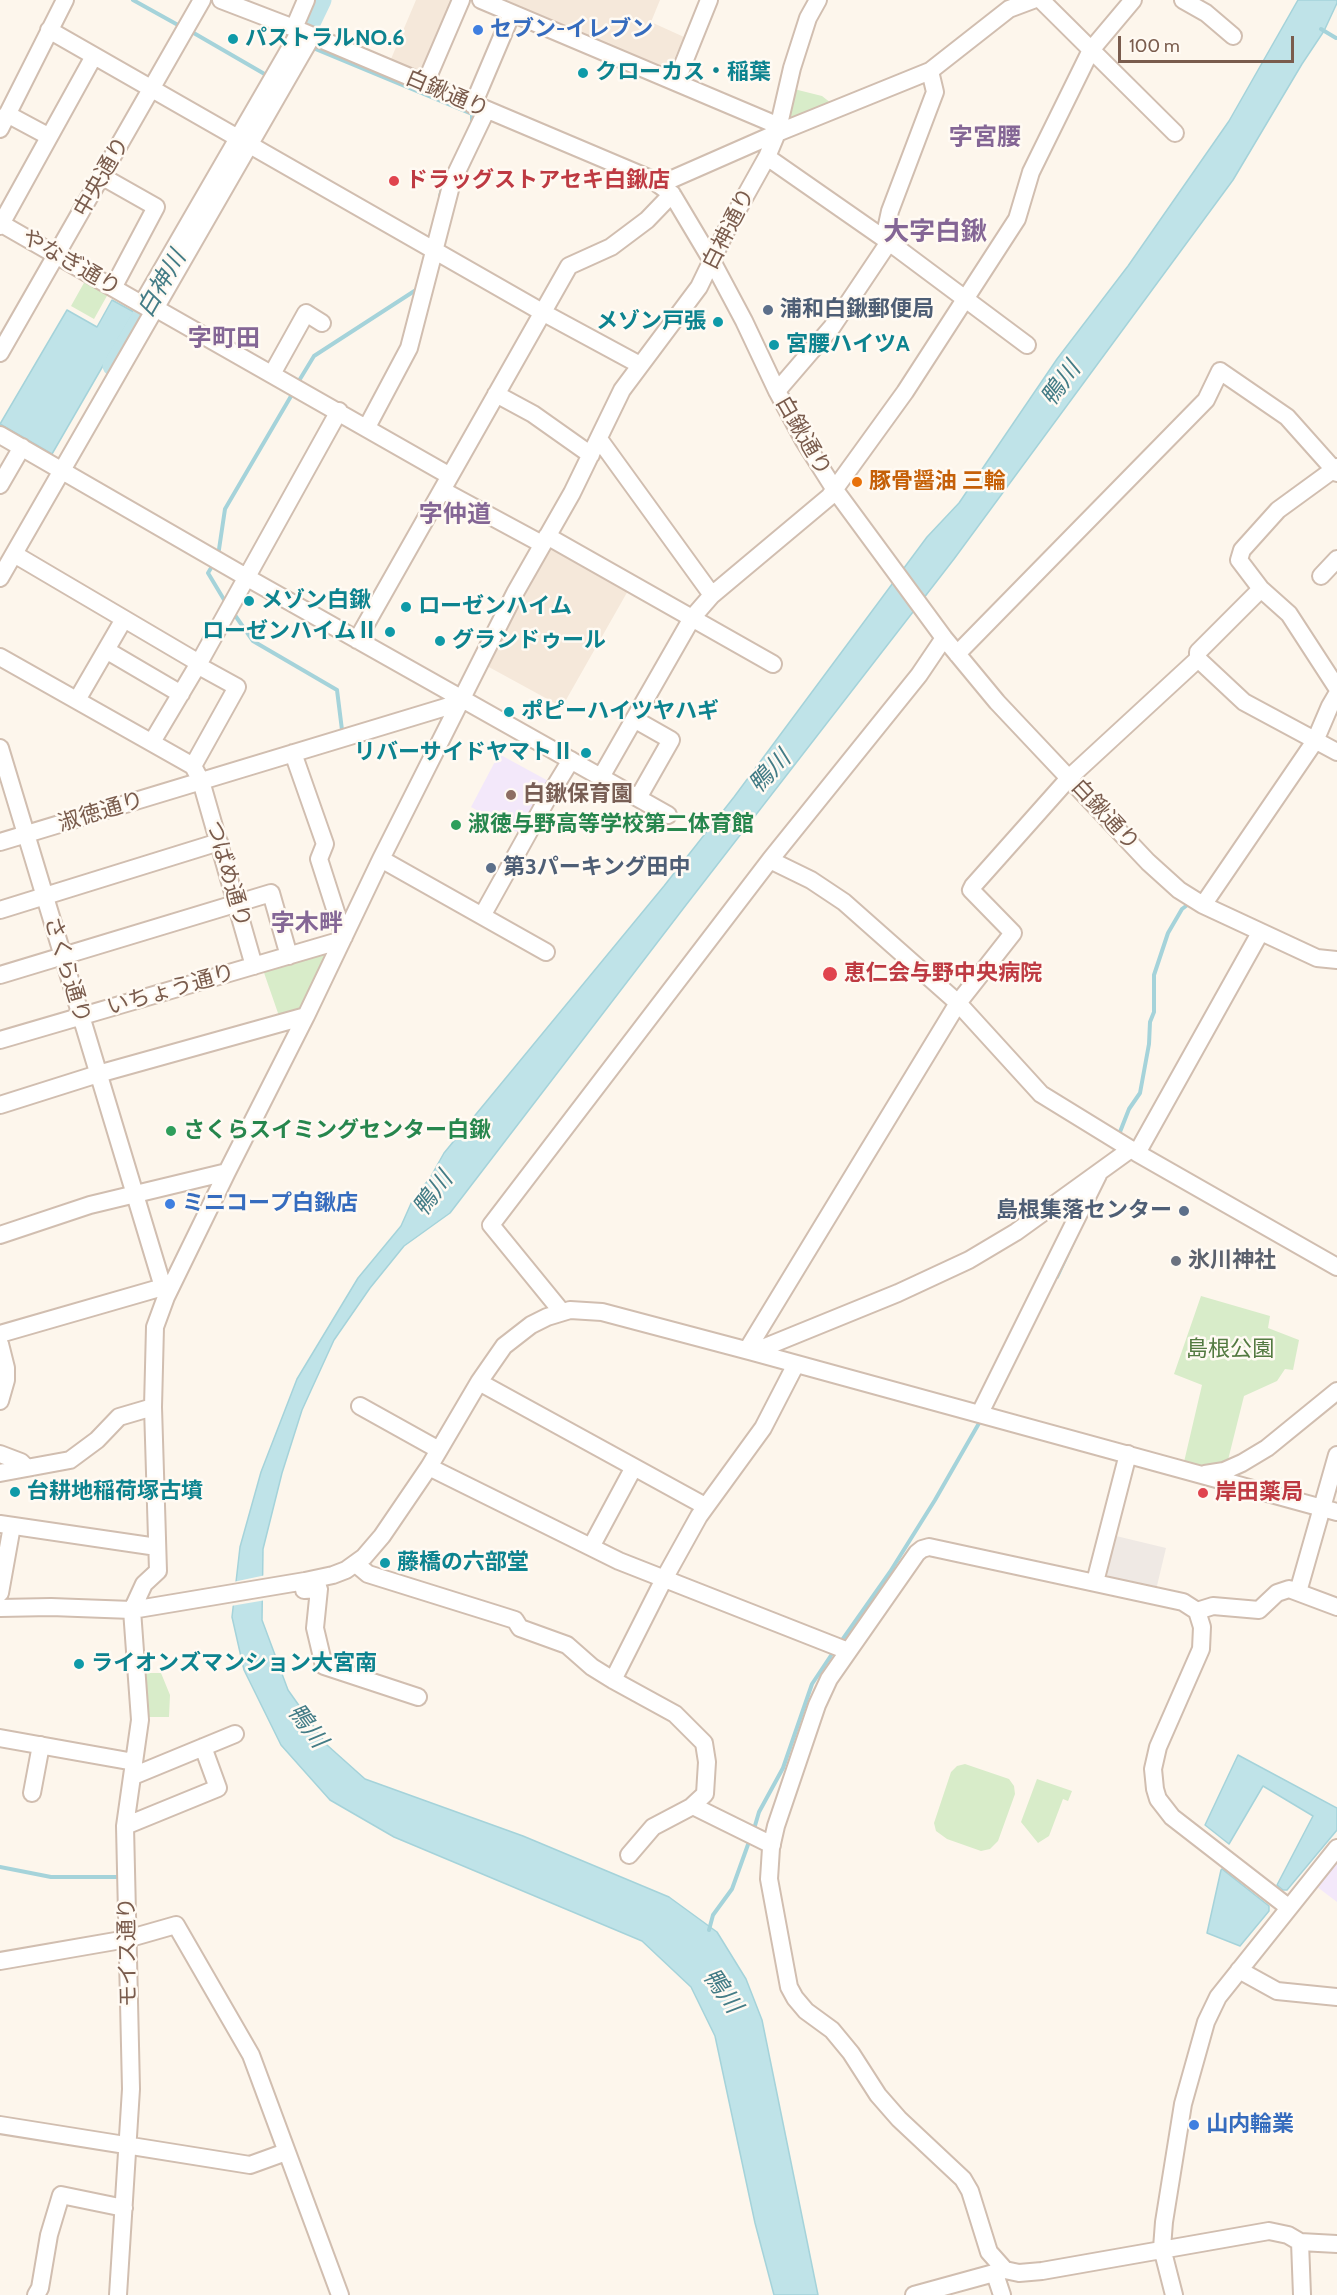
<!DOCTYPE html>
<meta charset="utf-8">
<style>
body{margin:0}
#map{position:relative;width:1337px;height:2295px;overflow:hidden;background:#fdf6ec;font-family:Cabin,sans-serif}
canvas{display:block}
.scale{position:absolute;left:1118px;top:36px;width:176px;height:27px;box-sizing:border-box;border:3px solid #7a5c4d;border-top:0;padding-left:8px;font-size:18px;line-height:21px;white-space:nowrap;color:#7a5c4d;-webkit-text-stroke:4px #fffaf3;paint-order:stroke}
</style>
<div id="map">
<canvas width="1337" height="2295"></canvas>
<div class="scale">100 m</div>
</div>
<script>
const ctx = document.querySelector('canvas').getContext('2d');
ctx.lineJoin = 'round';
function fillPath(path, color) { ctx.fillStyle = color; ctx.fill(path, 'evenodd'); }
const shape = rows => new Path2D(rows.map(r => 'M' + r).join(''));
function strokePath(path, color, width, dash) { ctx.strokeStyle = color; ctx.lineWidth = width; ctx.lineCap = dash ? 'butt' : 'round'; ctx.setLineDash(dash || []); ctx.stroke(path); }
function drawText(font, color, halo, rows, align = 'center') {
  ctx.font = font + ' Cabin,"Noto Sans JP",sans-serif'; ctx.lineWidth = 5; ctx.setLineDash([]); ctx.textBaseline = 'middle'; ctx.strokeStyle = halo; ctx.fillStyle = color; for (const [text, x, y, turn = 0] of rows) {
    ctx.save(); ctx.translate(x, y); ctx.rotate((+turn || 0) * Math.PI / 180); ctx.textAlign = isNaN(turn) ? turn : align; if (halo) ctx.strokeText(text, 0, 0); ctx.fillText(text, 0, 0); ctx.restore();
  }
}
fillPath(shape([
 [416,0,451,0,423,69,416,71,391,59],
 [502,0,660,0,651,22,684,37,671,66,666,69],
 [552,545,629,589,562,707,487,666]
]), '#f5e8da');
fillPath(shape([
 [1112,1535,1166,1548,1156,1590,1109,1578,1106,1573]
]), '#efe9e4');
fillPath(shape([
 [499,754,552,783,524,836,471,807],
 [1337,1850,1337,1902,1312,1883]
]), '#f3e8fa');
fillPath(shape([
 [794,89,822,96,831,103,787,123],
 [85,281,108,294,94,319,71,306],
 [323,949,328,955,299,1012,279,1016,262,967],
 [1201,1296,1270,1316,1268,1328,1299,1340,1293,1370,1285,1369,1277,1381,1244,1396,1228,1460,1215,1465,1202,1466,1184,1462,1202,1385,1174,1374],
 [142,1673,161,1673,170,1695,169,1717,144,1717],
 [965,1764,1009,1779,1014,1786,1015,1794,998,1841,990,1849,981,1851,947,1839,936,1831,934,1823,951,1772,957,1766],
 [1037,1779,1072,1791,1068,1801,1063,1799,1049,1836,1038,1843,1021,1822]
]), '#d8ecc9');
const water = shape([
 [1298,0,1337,0,1337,3,1324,31,1302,64,1233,180,954,559,686,905,450,1213,404,1246,370,1288,334,1340,302,1410,282,1473,263,1549,262,1620,288,1690,327,1745,365,1779,523,1836,669,1897,717,1932,746,1979,762,2020,818,2295,774,2295,755,2223,715,2036,691,1987,642,1941,394,1837,330,1800,281,1745,244,1670,232,1617,240,1547,261,1472,297,1379,358,1278,401,1226,413,1199,430,1178,444,1153,664,886,734,797,927,537,959,503,1057,359,1128,266,1229,121,1298,0],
 [112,300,134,312,52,454,0,424,67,310,97,327,112,300],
 [1238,1755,1337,1808,1337,1830,1287,1890,1283,1890,1277,1885,1313,1816,1263,1786,1229,1844,1205,1825,1238,1755],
 [1222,1869,1269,1906,1269,1911,1240,1946,1207,1933,1221,1870,1222,1869]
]);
fillPath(water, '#bfe3e8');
strokePath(water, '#a5d3da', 1.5);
fillPath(shape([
 [266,1575,266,1600,231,1606,233,1582]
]), '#fdf6ec');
strokePath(shape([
 [133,0,178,25],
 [1321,29,1336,38],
 [192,32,268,76],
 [310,51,313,48,472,114,472,122],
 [440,196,446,175],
 [297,384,314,356,419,288],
 [218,556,225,509,294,391],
 [214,563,208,573,226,603],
 [232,611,253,641,337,690,342,730],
 [1118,1137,1129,1109,1140,1093,1149,1044,1150,1022,1154,1012,1154,975,1168,933,1182,909,1190,903],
 [1057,1277,1078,1232],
 [840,1643,890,1572,935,1500,982,1418],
 [754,1829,759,1812,783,1768,812,1684,834,1651],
 [0,1867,51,1877,119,1877],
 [709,1930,713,1915,732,1889,750,1839]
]), '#a5d3da', 4);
strokePath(shape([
 [297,50,321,0],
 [113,366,149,305]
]), '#bfe3e8', 21);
const minor = shape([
 [221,0,294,28,651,179,672,194,712,261,744,321,777,391,804,441,835,490,944,638,997,702,1148,862,1179,890,1203,905,1317,958,1337,960],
 [481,0,779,126],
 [1041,0,1175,133],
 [1183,0,1206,13,1233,36],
 [294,28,306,0],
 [49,30,542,312,640,365],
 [676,82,709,0],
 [425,84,461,0],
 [473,105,512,13],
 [7,114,48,136],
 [0,129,65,0],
 [767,157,889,242,1027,345],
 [103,177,156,207,113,288],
 [661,186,670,180,777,133,930,71,1009,9,1033,0],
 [0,223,150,309],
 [0,226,94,56],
 [884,239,890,211,935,92,930,71],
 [142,304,300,31],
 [155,308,450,476],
 [0,353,202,0],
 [272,374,306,313,322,323],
 [777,391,832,327,889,242],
 [496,394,533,414,591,455],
 [367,427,409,348,452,182,486,111],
 [0,435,246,577,668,815],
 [599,439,712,595],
 [0,485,22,447],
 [442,490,542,544],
 [547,536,773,664],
 [14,554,199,663],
 [1321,576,1337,559],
 [0,578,312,36],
 [1261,589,1289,614,1337,688],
 [357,640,569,266,611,247,647,220,672,194],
 [106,650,181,694],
 [957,654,1206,400,1220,371,1287,417,1337,473],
 [0,657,193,766,201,781,254,966],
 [1198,659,1244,702,1337,752],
 [77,700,124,619],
 [634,719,671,740,638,798],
 [152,742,199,663,339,411],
 [0,748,166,1297],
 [293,753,325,844,319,859,344,937],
 [193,766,237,687,197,665],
 [601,777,692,618,712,595,829,497,905,392,1017,219,1031,172,1091,50,1133,0],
 [0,842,459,703],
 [381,859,546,952],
 [770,860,811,880,844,902,958,1003,1041,1094,1137,1153,1337,1267],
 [1203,905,1315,741,1330,706,1337,694],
 [0,910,219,842],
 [482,916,546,801,571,760],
 [0,975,271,893,289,956],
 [0,1040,342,940],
 [0,1105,98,1074,306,1016],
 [1137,1153,1260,933],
 [0,1235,90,1205,227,1172],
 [562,1312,491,1225,770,860,919,675,944,638],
 [0,1334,163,1287],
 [0,1344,6,1368,6,1380,0,1401],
 [747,1350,958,1003,1013,933,971,890,973,886,1070,777,1198,659,1198,652,1261,589,1239,560,1242,550,1278,510,1337,467],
 [753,1352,898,1293,969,1260,1016,1232,1131,1149],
 [479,1382,705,1506],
 [360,1406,439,1450],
 [980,1413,1098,1175],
 [0,1454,21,1462,27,1468],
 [429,1467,619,1561,848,1651],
 [0,1473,70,1460,97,1440,119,1417,153,1407],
 [1205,1474,1224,1471,1242,1463,1267,1448,1337,1391],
 [0,1524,157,1547],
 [591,1547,634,1467],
 [356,1564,368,1574,496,1614,515,1620,520,1628,567,1645,592,1667,613,1680,675,1714,704,1743,707,1762,705,1794,691,1807,653,1827,629,1855],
 [1095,1582,1128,1454],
 [304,1590,319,1589,315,1628,324,1666,418,1697],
 [1298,1592,1337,1455],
 [0,1593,12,1526],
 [0,1608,51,1607,132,1610,305,1581,333,1575,346,1570,364,1557,382,1536,429,1467,479,1382,504,1346,531,1325,547,1317,570,1310,602,1312,753,1352,1337,1512],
 [1197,1611,1213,1606,1259,1610,1277,1593,1289,1589,1337,1607],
 [613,1680,664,1579,699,1516,763,1428,796,1364],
 [0,1738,134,1762],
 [133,1776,235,1734],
 [32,1793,41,1745],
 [693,1806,772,1845],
 [125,1826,218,1788,203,1747],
 [1288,1907,1172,1817,1158,1799,1155,1789,1153,1769,1158,1747,1201,1649,1202,1627,1197,1611,1183,1602,929,1547,922,1549,917,1553,829,1679,817,1705,776,1826,771,1848,769,1879,789,1987,795,1998,806,2011,832,2030,851,2053,878,2095,899,2119,963,2179,970,2191,989,2252,1005,2270,1019,2273,1042,2271,1269,2231,1288,2235,1300,2242,1337,2244],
 [0,1961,127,1939,176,1925,251,2055,340,2295],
 [1239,1970,1277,1991,1337,1997],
 [0,2125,250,2165,286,2152],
 [1300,2242,1302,2295],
 [995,2274,1002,2295],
 [36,2295,40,2288,49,2235,61,2195,124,2208],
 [118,2295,131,2089,125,1826,140,1720,132,1610,144,1584,158,1571,153,1407,155,1327,166,1297,227,1172,306,1016,381,859,515,593,572,493,622,390,699,287,728,227,767,157,777,133,792,68,808,18,818,0],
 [914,2295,1005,2270],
 [1174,2295,1162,2248,1164,2222,1183,2104,1206,2022,1218,1997,1337,1848]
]);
strokePath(minor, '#d1beb0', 20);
strokePath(minor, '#fff', 16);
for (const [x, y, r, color] of [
 [478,30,6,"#3f7fe0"],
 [233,39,6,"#0f9aa8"],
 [583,73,6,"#0f9aa8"],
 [394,181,6,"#e0444e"],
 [768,310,6,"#5c6f8a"],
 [718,322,6,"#0f9aa8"],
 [774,345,6,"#0f9aa8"],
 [857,482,6,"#e8710a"],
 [249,601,6,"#0f9aa8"],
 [406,607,6,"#0f9aa8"],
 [390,632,6,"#0f9aa8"],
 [440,641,6,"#0f9aa8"],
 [509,712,6,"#0f9aa8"],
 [586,753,6,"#0f9aa8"],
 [511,795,6,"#8d6e63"],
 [456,825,6,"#2e9e5b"],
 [491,868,6,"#5c6f8a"],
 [830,974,8,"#e0444e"],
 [171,1131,6,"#2e9e5b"],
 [170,1204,6,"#3f7fe0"],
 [1184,1211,6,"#5c6f8a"],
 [1176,1261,6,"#6b7280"],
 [15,1492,6,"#0f9aa8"],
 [1203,1493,6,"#e0444e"],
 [385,1563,6,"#0f9aa8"],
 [79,1664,6,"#0f9aa8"],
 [1194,2125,6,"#3f7fe0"]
]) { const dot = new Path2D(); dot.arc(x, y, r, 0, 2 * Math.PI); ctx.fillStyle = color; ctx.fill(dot); strokePath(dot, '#fffaf3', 2); }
drawText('bold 22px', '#366cbe', '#fffaf3', [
 ["セブン-イレブン",490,30],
 ["ミニコープ白鍬店",182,1204],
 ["山内輪業",1206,2125]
], 'left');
drawText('bold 22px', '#0d838f', '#fffaf3', [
 ["パストラルNO.6",245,39],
 ["クローカス・稲葉",595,73],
 ["メゾン戸張",706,322,"right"],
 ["宮腰ハイツA",786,345],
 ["メゾン白鍬",261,601],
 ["ローゼンハイム",418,607],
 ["ローゼンハイムⅡ",378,632,"right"],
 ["グランドゥール",452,641],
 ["ポピーハイツヤハギ",521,712],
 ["リバーサイドヤマトⅡ",574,753,"right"],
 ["台耕地稲荷塚古墳",27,1492],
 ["藤橋の六部堂",397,1563],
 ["ライオンズマンション大宮南",91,1664]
], 'left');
drawText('22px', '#7a5c4d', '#fffaf3', [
 ["白鍬通り",447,94,23],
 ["中央通り",102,177,-60],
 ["白神通り",729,229,-63],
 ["やなぎ通り",71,263,30],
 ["白鍬通り",803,436,60],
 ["淑徳通り",101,812,-17],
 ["白鍬通り",1105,815,47],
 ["つばめ通り",228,874,74],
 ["さくら通り",67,970,73],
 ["いちょう通り",171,990,-16],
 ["モイス通り",128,1952,-91]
]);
drawText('bold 22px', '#be3a42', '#fffaf3', [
 ["ドラッグストアセキ白鍬店",406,181],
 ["恵仁会与野中央病院",844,974],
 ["岸田薬局",1215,1493]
], 'left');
drawText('bold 22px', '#4e5e75', '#fffaf3', [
 ["浦和白鍬郵便局",780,310],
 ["第3パーキング田中",503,868],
 ["島根集落センター",1172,1211,"right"]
], 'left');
drawText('bold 22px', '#c56008', '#fffaf3', [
 ["豚骨醤油 三輪",869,482]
], 'left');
drawText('bold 22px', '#785e54', '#fffaf3', [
 ["白鍬保育園",523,795]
], 'left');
drawText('bold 22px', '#27864d', '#fffaf3', [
 ["淑徳与野高等学校第二体育館",468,825],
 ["さくらスイミングセンター白鍬",183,1131]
], 'left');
drawText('bold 22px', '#5b616d', '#fffaf3', [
 ["氷川神社",1188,1261]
], 'left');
drawText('22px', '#537a41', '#fffaf3', [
 ["島根公園",1230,1350]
]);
drawText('bold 24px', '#846695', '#fffaf3', [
 ["字宮腰",985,138],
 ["字町田",224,339],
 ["字仲道",455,515],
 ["字木畔",307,924]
]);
drawText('italic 24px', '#437c86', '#fffaf3', [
 ["白神川",162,284,-60],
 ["鴨川",1061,384,-54],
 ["鴨川",770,772,-46],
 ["鴨川",433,1194,-53],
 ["鴨川",307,1726,53],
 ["鴨川",722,1991,55]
]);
drawText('bold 26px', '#846695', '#fffaf3', [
 ["大字白鍬",935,232]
]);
</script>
